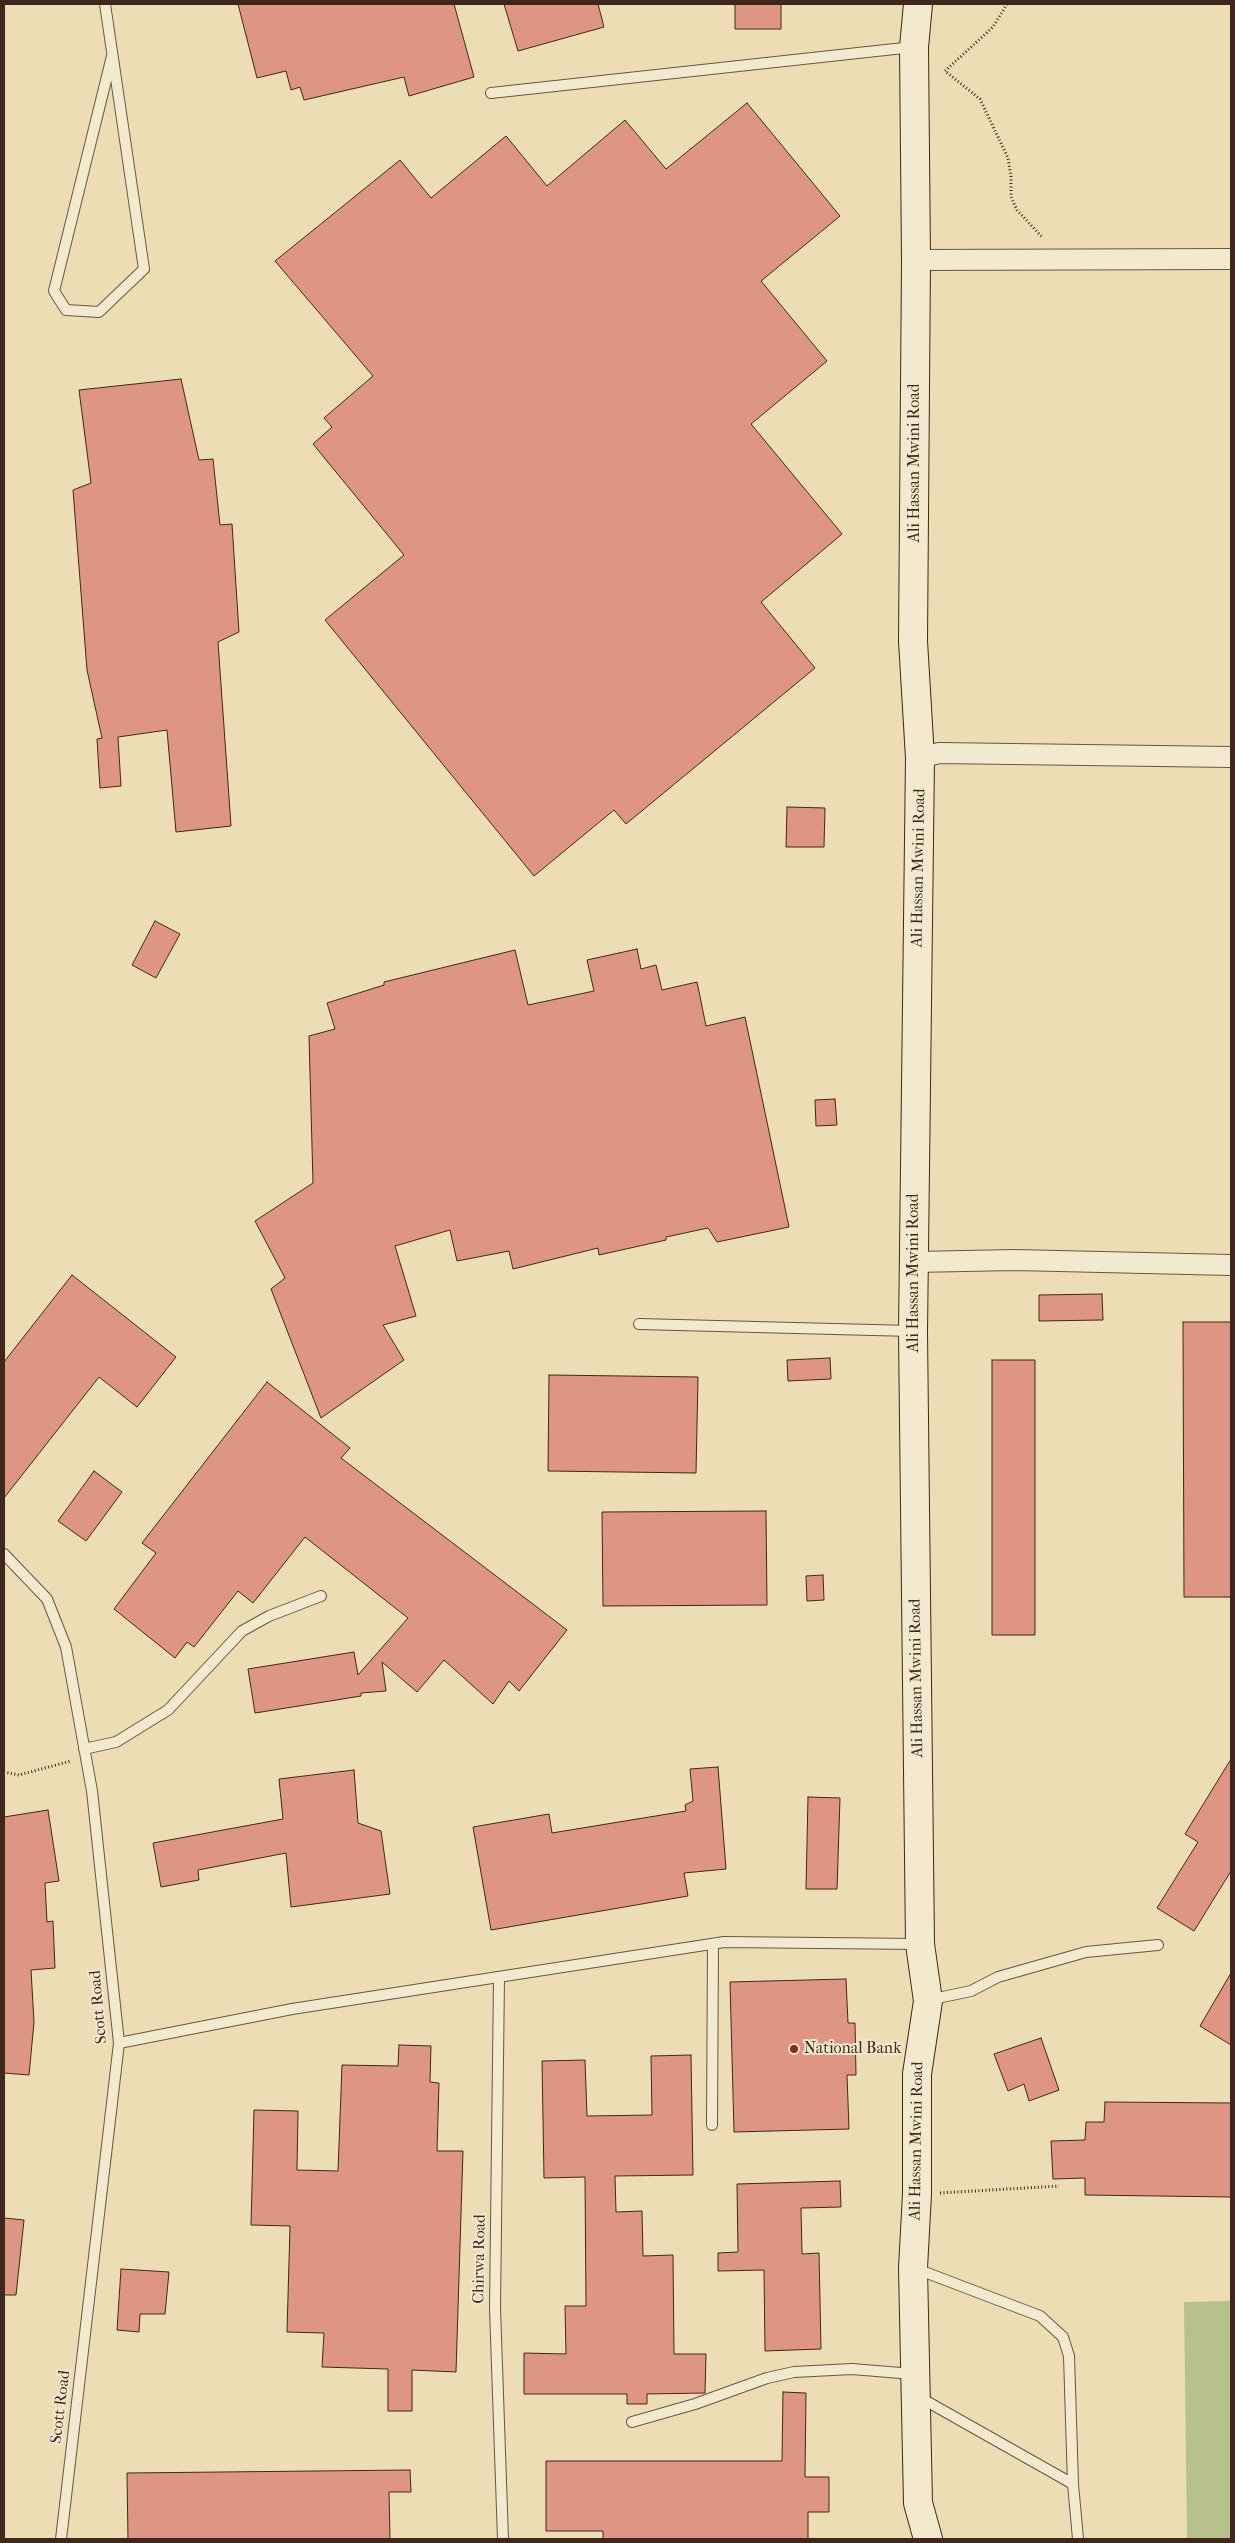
<!DOCTYPE html>
<style>
body{margin:0}
#map{position:relative;width:1235px;height:2543px;overflow:hidden;background:#ecddb4;font-family:"IM FELL French Canon",serif}
canvas{display:block}
.frame{position:absolute;inset:0;border:5px solid #40271b;pointer-events:none}
</style>
<div id="map">
<canvas width="1235" height="2543"></canvas>
<div class="frame"></div>
</div>
<script>
const ctx = document.querySelector('canvas').getContext('2d');
ctx.lineJoin = 'round';
function fillPath(path, color) { ctx.fillStyle = color; ctx.fill(path, 'evenodd'); }
const shape = rows => new Path2D(rows.map(r => 'M' + r).join(''));
function strokePath(path, color, width, dash) { ctx.strokeStyle = color; ctx.lineWidth = width; ctx.lineCap = dash ? 'butt' : 'round'; ctx.setLineDash(dash || []); ctx.stroke(path); }
function drawText(font, color, halo, rows, align = 'center') {
  ctx.font = font + ' "IM FELL French Canon",serif'; ctx.lineWidth = 4; ctx.setLineDash([]); ctx.textBaseline = 'middle'; ctx.strokeStyle = halo; ctx.fillStyle = color; for (const [text, x, y, turn = 0] of rows) {
    ctx.save(); ctx.translate(x, y); ctx.rotate((+turn || 0) * Math.PI / 180); ctx.textAlign = isNaN(turn) ? turn : align; if (halo) ctx.strokeText(text, 0, 0); ctx.fillText(text, 0, 0); ctx.restore();
  }
}
fillPath(shape([
 [1231,2301,1231,2539,1187,2539,1184,2302]
]), '#b7c18e');
const building = shape([
 [238,4,454,4,474,77,409,96,404,77,304,100,300,87,291,90,286,71,257,78,238,4],
 [504,4,598,4,604,27,518,51,504,4],
 [735,4,781,4,781,29,735,29,735,4],
 [747,103,840,216,761,281,827,361,751,424,842,534,761,602,815,668,626,824,614,810,534,876,325,620,404,555,313,444,332,427,324,418,373,376,275,261,400,160,431,198,506,136,547,186,625,120,666,169,747,103],
 [181,379,199,460,213,459,220,525,232,524,239,632,218,642,231,826,176,832,167,730,118,737,121,786,100,788,97,739,102,738,87,670,73,490,91,483,79,390,181,379],
 [787,807,825,808,824,847,786,847,787,807],
 [155,921,180,934,156,978,132,965,155,921],
 [637,949,641,969,656,965,662,990,697,982,706,1026,745,1017,789,1227,717,1242,708,1228,666,1237,666,1240,599,1255,598,1248,513,1269,509,1251,457,1261,450,1230,395,1246,416,1316,383,1325,404,1360,321,1418,271,1289,285,1278,255,1221,313,1183,309,1036,335,1029,327,1003,384,985,384,982,515,950,528,1005,594,991,587,960,637,949],
 [835,1099,837,1125,816,1126,815,1100,835,1099],
 [72,1275,176,1357,137,1407,99,1377,4,1498,4,1362,72,1275],
 [1102,1294,1103,1320,1039,1321,1039,1295,1102,1294],
 [1183,1322,1231,1322,1231,1597,1184,1597,1183,1322],
 [830,1358,831,1379,788,1381,787,1360,830,1358],
 [992,1360,1035,1360,1035,1635,992,1635,992,1360],
 [549,1375,698,1377,696,1473,548,1471,549,1375],
 [267,1382,350,1448,341,1458,567,1630,519,1691,509,1681,493,1704,444,1660,417,1692,382,1662,386,1691,361,1693,361,1696,255,1713,248,1669,354,1652,358,1675,408,1618,305,1537,253,1603,238,1591,194,1647,187,1642,175,1658,114,1609,156,1553,142,1543,267,1382],
 [94,1471,122,1492,86,1541,58,1521,94,1471],
 [766,1511,767,1605,603,1606,602,1512,766,1511],
 [823,1575,824,1600,807,1601,806,1576,823,1575],
 [1231,1759,1231,1871,1194,1931,1157,1908,1198,1842,1185,1834,1231,1759],
 [718,1767,726,1869,684,1873,688,1896,491,1930,473,1827,549,1814,552,1833,686,1811,685,1805,693,1801,690,1769,718,1767],
 [354,1770,358,1823,381,1831,390,1894,291,1907,286,1853,198,1870,199,1880,161,1887,153,1843,283,1819,279,1779,354,1770],
 [808,1797,840,1798,837,1889,806,1889,808,1797],
 [48,1810,59,1881,45,1883,47,1922,53,1921,55,1968,31,1970,34,2022,29,2075,4,2073,4,1817,48,1810],
 [1231,1973,1231,2045,1200,2026,1231,1973],
 [846,1979,848,2023,855,2023,856,2075,847,2075,849,2129,734,2132,730,1982,846,1979],
 [1041,2038,1059,2090,1029,2101,1024,2084,1008,2091,994,2054,1041,2038],
 [399,2045,431,2046,430,2082,439,2083,437,2151,463,2151,456,2372,412,2370,412,2411,388,2411,388,2369,322,2367,324,2333,287,2332,290,2226,251,2225,254,2110,298,2111,297,2170,338,2171,342,2065,398,2066,399,2045],
 [691,2055,693,2175,615,2176,616,2212,642,2211,643,2256,673,2255,674,2354,706,2354,705,2393,647,2394,647,2404,627,2404,627,2394,524,2394,524,2353,566,2354,565,2306,586,2306,585,2177,544,2178,542,2061,585,2060,587,2116,652,2115,651,2056,691,2055],
 [1105,2102,1231,2103,1231,2197,1085,2195,1085,2178,1053,2179,1051,2141,1085,2140,1086,2122,1104,2122,1105,2102],
 [840,2181,841,2207,801,2208,802,2254,819,2253,821,2349,765,2351,764,2270,718,2271,718,2253,738,2252,737,2184,840,2181],
 [4,2218,24,2220,16,2295,4,2295,4,2218],
 [121,2269,169,2272,165,2314,140,2314,139,2332,117,2330,121,2269],
 [783,2392,806,2393,805,2477,829,2477,829,2512,808,2512,808,2539,603,2539,603,2531,546,2531,546,2461,782,2461,783,2392],
 [410,2470,411,2492,389,2492,390,2539,128,2539,127,2473,410,2470]
]);
fillPath(building, '#de9584');
strokePath(building, '#40271b', 1);
const lane = shape([
 [105,4,144,269,99,312,66,310,54,291,112,56],
 [491,93,913,47],
 [639,1324,912,1331],
 [4,1554,47,1599,66,1647,92,1791,119,2043,61,2539],
 [84,1749,116,1742,168,1710,242,1631,269,1616,321,1596],
 [499,1978,495,2308,503,2539],
 [928,2000,971,1991,998,1977,1086,1952,1158,1945],
 [119,2043,292,2009,724,1942,919,1944],
 [712,2125,713,1944],
 [914,2268,1040,2316,1063,2337,1069,2356,1073,2484,1078,2539],
 [919,2397,1073,2484],
 [632,2422,695,2404,767,2378,794,2372,852,2369,913,2374]
]);
const street = shape([
 [916,260,1231,259],
 [920,758,939,753,1231,757],
 [914,1262,1015,1260,1231,1265]
]);
const secondary = shape([
 [918,4,914,47,916,260,913,641,920,758,913,1332,920,1944,928,2001,917,2074,917,2194,913,2268,918,2503,928,2539]
]);
strokePath(lane, '#6b5441', 12);
strokePath(street, '#6b5441', 22);
strokePath(secondary, '#40271b', 30);
strokePath(shape([
 [1007,4,993,27,945,71,980,99,1008,158,1011,177,1011,197,1017,210,1043,238],
 [4,1772,19,1775,71,1761],
 [940,2193,1059,2186]
]), '#40271b', 3, [1, 2.5]);
strokePath(lane, '#f3e9ce', 10);
strokePath(street, '#f3e9ce', 20);
strokePath(secondary, '#f3e9ce', 28);
for (const [x, y, r, color] of [
 [794,2049,5,"#8f2418"]
]) { const dot = new Path2D(); dot.arc(x, y, r, 0, 2 * Math.PI); ctx.fillStyle = color; ctx.fill(dot); strokePath(dot, '#f3e9ce', 2); }
drawText('16px', '#40271b', '#f3e9ce', [
 ["Ali Hassan Mwini Road",915,463,-90],
 ["Ali Hassan Mwini Road",919,868,-89],
 ["Ali Hassan Mwini Road",914,1273,-90],
 ["Ali Hassan Mwini Road",917,1678,-91],
 ["Scott Road",99,2007,-95],
 ["Ali Hassan Mwini Road",917,2141,-89],
 ["Chirwa Road",480,2259,-89],
 ["Scott Road",61,2407,-83]
]);
drawText('16px', '#40271b', '#f3e9ce', [
 ["National Bank",804,2049]
], 'left');
</script>
